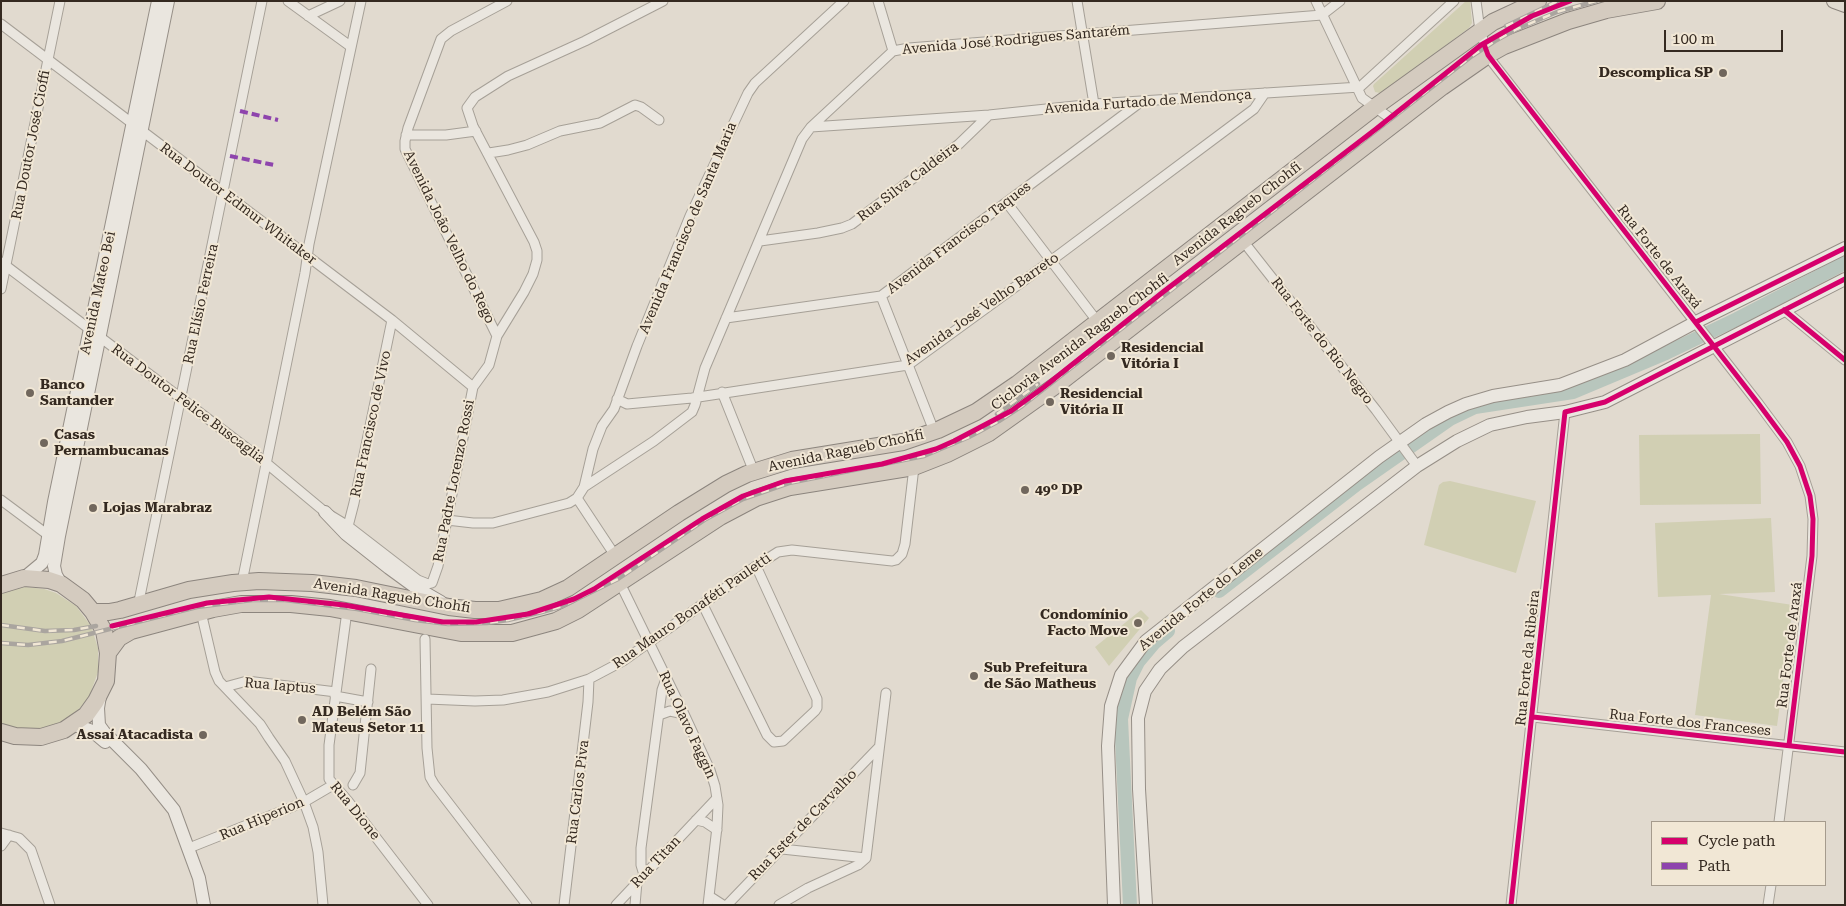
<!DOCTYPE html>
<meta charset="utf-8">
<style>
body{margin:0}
#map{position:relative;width:1846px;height:906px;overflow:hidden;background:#e1dacf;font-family:"Roboto Serif",serif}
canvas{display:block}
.frame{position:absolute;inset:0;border:2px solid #342920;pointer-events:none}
.legend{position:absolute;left:1651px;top:821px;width:175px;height:65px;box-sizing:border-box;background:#f1e7d5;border:1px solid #a59b8d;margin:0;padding:6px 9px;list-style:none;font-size:15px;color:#342920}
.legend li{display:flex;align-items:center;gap:10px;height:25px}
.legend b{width:25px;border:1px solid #a59b8d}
.scale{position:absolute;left:1664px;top:30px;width:119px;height:22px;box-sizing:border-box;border:2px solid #342920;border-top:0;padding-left:6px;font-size:15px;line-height:18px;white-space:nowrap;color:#342920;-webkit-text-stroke:4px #f1e7d5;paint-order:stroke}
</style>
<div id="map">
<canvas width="1846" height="906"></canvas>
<div class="frame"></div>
<ul class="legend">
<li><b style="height:6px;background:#d6006c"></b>Cycle path</li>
<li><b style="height:6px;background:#8e44ad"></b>Path</li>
</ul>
<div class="scale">100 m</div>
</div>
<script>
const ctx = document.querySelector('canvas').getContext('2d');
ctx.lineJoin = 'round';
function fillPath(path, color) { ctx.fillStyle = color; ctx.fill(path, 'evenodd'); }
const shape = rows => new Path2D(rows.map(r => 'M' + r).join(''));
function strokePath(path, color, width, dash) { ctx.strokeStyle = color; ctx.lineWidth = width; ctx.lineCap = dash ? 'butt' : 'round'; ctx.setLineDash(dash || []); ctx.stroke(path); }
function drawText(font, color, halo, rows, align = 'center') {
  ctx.font = font + ' "Roboto Serif",serif'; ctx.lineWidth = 4; ctx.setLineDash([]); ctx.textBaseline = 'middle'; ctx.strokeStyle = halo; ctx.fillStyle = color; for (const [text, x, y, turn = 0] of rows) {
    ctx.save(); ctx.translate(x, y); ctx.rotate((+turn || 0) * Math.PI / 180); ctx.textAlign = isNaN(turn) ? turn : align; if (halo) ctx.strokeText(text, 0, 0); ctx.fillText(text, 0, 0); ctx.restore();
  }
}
fillPath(shape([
 [1466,1,1470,1,1472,23,1469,28,1383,92,1380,93,1375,92,1373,86,1374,84],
 [1760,434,1761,504,1640,505,1639,435],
 [1450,481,1536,501,1516,573,1424,545,1439,485,1443,482],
 [1771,518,1775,592,1719,594,1793,605,1777,726,1695,715,1711,595,1658,597,1655,523],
 [26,587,44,589,56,593,76,606,91,626,98,648,98,672,89,697,80,708,68,718,56,725,37,731,22,731,1,726,1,592,9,589],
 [1141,610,1149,618,1109,666,1095,647]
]), '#d1cfb3');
strokePath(shape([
 [1219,591,1357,484,1450,419,1475,407,1573,392,1666,353,1737,319,1845,263],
 [1130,905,1121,719,1130,678,1138,662,1154,643,1168,631]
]), '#b8c6bd', 14);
const street = shape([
 [288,1,350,46],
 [878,1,893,51],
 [1077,1,1094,104],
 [1316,1,1362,98,1397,123],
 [1476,1,1480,31,1490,59,1758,403,1787,442,1800,466,1810,496,1813,519,1812,556,1779,822],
 [308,16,340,1],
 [1,24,392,320,473,387],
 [811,127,989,115,1094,104,1360,87,1454,1],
 [406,135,446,135,476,131],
 [489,153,508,150,527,145,560,131,600,123,635,105,641,107,659,120],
 [1007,203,1097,321],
 [760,241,818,233,842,228,852,224,959,144,989,115],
 [1243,241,1376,410,1417,466],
 [1,262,265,462,325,512,348,526,418,580,428,584,432,583,438,566,473,387,489,365,497,336,524,292,533,274,537,260,537,251,534,242,473,126,467,108,475,97,508,76,585,41,663,1],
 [1,289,60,1],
 [881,296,934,431],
 [1784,310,1845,360],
 [726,318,881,296,1142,101],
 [497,336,405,149,405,141,408,128,441,39,451,31,507,1],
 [722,392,754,472],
 [617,399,627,404,692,398,908,365,1052,260,1254,109,1265,93],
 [584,487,593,449,602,426,614,409,637,346,690,216,748,93,755,83,844,1],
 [577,498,616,557],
 [1,500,48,535],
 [447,520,473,523,493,523,569,503,577,498,584,487,654,441,692,412,695,405,705,368,802,139,811,127,893,51,909,48,1322,15,1340,1],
 [347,530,354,503,392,320],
 [242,582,305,273,309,244,361,1],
 [620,583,684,714,710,770,715,786,718,805,717,827,708,905],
 [703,605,767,735,774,742,783,741,815,711,817,708,817,699,756,566],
 [138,606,262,1],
 [347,611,329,745,329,779,348,801,428,905],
 [201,612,215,672,219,681,260,724,269,738,285,761,304,802,313,827,318,852,323,905],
 [425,639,427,748,430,777,434,784,527,905],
 [225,687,247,681,336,692],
 [335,696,368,702],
 [427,699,475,701,503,700,548,692,589,679,623,661,756,566,778,552,792,550,892,561,896,560,902,554,905,544,914,467],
 [659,715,670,711,684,714],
 [1533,717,1845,752],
 [353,785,360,773,371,669],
 [696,820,705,822,717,830],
 [1,833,19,838,31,850,50,905],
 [1,846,9,835],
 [189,848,287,809,304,802,333,785],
 [782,849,866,858,886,693],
 [644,875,641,865,641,848,662,690,666,679],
 [709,896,723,905],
 [564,905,588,702,589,679],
 [616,905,717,798],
 [635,905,637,882],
 [727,905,879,747],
 [779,905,808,888,858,865,866,858],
 [1511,905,1565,412],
 [1768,905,1771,885]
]);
const secondary = shape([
 [325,512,346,534,389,568,415,587,441,602],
 [24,578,42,563,45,555,54,502,158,1],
 [61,584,56,575,54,566,59,536,168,1],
 [100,696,98,708,99,725,104,732,141,769,174,810,199,878,204,905],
 [73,724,92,731,105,742],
 [1114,905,1108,746,1111,706,1121,675,1146,641,1379,457,1426,424,1448,412,1466,404,1493,396,1560,385,1625,360,1696,322,1845,248],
 [1146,905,1139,789,1138,718,1145,691,1160,669,1183,647,1417,466,1457,441,1490,425,1527,417,1565,412,1605,402,1845,279]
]);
const primary = shape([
 [1834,1,1845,5]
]);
const highway = shape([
 [1,585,24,578,49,580,61,584,83,600,93,612,104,631,108,653,106,681,96,701,86,715,64,730,41,737,15,736,1,732],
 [93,612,109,612,120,610,189,590,233,583,259,581,312,583,356,588,449,607,475,610,499,610,542,600,568,588,679,513,726,484,747,474,792,460,903,442,938,430,976,412,1017,384,1375,107,1493,22,1538,1],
 [108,653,119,638,131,631,213,609,241,604,291,604,330,608,461,633,512,633,556,621,578,610,720,517,756,498,790,487,914,467,947,454,989,433,1062,381,1328,175,1442,87,1488,55,1504,46,1568,21,1606,10,1657,1]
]);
strokePath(street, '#a6a097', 11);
strokePath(secondary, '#968f87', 14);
strokePath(primary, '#8c857e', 16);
strokePath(highway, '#8c857e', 18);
strokePath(street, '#eae6df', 9);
strokePath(secondary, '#eae6df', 12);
strokePath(primary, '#e1dbd1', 14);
strokePath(highway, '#d4cbbf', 16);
const rail = shape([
 [1506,26,1558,1],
 [997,414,1038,384],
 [1,625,45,631,74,630,96,626],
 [1,643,28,645,62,641,197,607,252,600,285,600,357,609,415,620,448,624,487,623,508,620,542,612,563,606,618,579,706,519,743,499,789,483,924,456,969,437,999,421,1022,406,1472,56,1495,41,1517,29,1557,12,1596,1]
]);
strokePath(rail, '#aaa59f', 4.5);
strokePath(rail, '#f1e7d5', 2.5, [8]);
strokePath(shape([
 [240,111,278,120],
 [230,156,274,165]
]), '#8e44ad', 4, [8, 4]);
strokePath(shape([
 [1484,44,1488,55,1494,63,1758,403,1787,442,1800,466,1810,496,1813,519,1812,556,1789,745],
 [1784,310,1845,360],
 [1696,322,1845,248],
 [112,626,207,603,269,597,344,605,443,622,476,622,528,614,574,599,594,589,702,519,743,496,785,481,882,464,936,449,954,441,1011,411,1044,387,1163,292,1376,129,1481,45,1532,16,1570,1],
 [1533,717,1845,752],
 [1511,905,1565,412,1605,402,1845,279]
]), '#d6006c', 5);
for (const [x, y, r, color] of [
 [1723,73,5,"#71675d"],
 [1111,356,5,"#71675d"],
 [30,393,5,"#71675d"],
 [1050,402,5,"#71675d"],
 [44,443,5,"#71675d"],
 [1025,490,5,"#71675d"],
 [93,508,5,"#71675d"],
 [1138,623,5,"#71675d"],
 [974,676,5,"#71675d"],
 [302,720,5,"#71675d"],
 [203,735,5,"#71675d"]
]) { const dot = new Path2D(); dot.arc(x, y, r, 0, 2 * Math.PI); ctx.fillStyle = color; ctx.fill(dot); strokePath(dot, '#f1e7d5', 2); }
drawText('14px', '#342920', '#f1e7d5', [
 ["Avenida José Rodrigues Santarém",1016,40,-5],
 ["Avenida Furtado de Mendonça",1148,102,-4],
 ["Rua Doutor José Cioffi",31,145,-79],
 ["Rua Silva Caldeira",908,182,-37],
 ["Rua Doutor Edmur Whitaker",238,204,37],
 ["Avenida Ragueb Chohfi",1237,214,-38],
 ["Avenida Francisco de Santa Maria",688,228,-67],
 ["Avenida João Velho do Rego",449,237,64],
 ["Avenida Francisco Taques",959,238,-37],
 ["Rua Forte de Araxá",1659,257,52],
 ["Avenida Mateo Bei",98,293,-78],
 ["Rua Elísio Ferreira",201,304,-78],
 ["Avenida José Velho Barreto",982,309,-35],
 ["Rua Forte do Rio Negro",1322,341,52],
 ["Ciclovia Avenida Ragueb Chohfi",1080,342,-37],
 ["Rua Doutor Felice Buscaglia",188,404,37],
 ["Rua Francisco de Vivo",371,424,-78],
 ["Avenida Ragueb Chohfi",846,451,-12],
 ["Rua Padre Lorenzo Rossi",454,481,-79],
 ["Avenida Ragueb Chohfi",392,596,9],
 ["Avenida Forte do Leme",1201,599,-39],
 ["Rua Mauro Bonaféti Pauletti",692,611,-35],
 ["Rua Forte de Araxá",1790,645,-83],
 ["Rua Forte da Ribeira",1528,658,-84],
 ["Rua Iaptus",280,686,5],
 ["Rua Forte dos Franceses",1690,723,6],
 ["Rua Olavo Faggin",687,725,65],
 ["Rua Carlos Piva",578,792,-83],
 ["Rua Dione",355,811,51],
 ["Rua Hiperion",262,819,-23],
 ["Rua Ester de Carvalho",803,825,-46],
 ["Rua Titan",656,862,-47]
]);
drawText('bold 14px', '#342920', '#f1e7d5', [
 ["Descomplica SP",1713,73,"right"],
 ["Residencial",1121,348],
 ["Vitória I",1121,364],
 ["Banco",40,385],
 ["Santander",40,401],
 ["Residencial",1060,394],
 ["Vitória II",1060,410],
 ["Casas",54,435],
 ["Pernambucanas",54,451],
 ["49º DP",1035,490],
 ["Lojas Marabraz",103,508],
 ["Condomínio",1128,615,"right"],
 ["Facto Move",1128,631,"right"],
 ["Sub Prefeitura",984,668],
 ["de São Matheus",984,684],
 ["AD Belém São",312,712],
 ["Mateus Setor 11",312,728],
 ["Assaí Atacadista",193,735,"right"]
], 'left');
</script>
